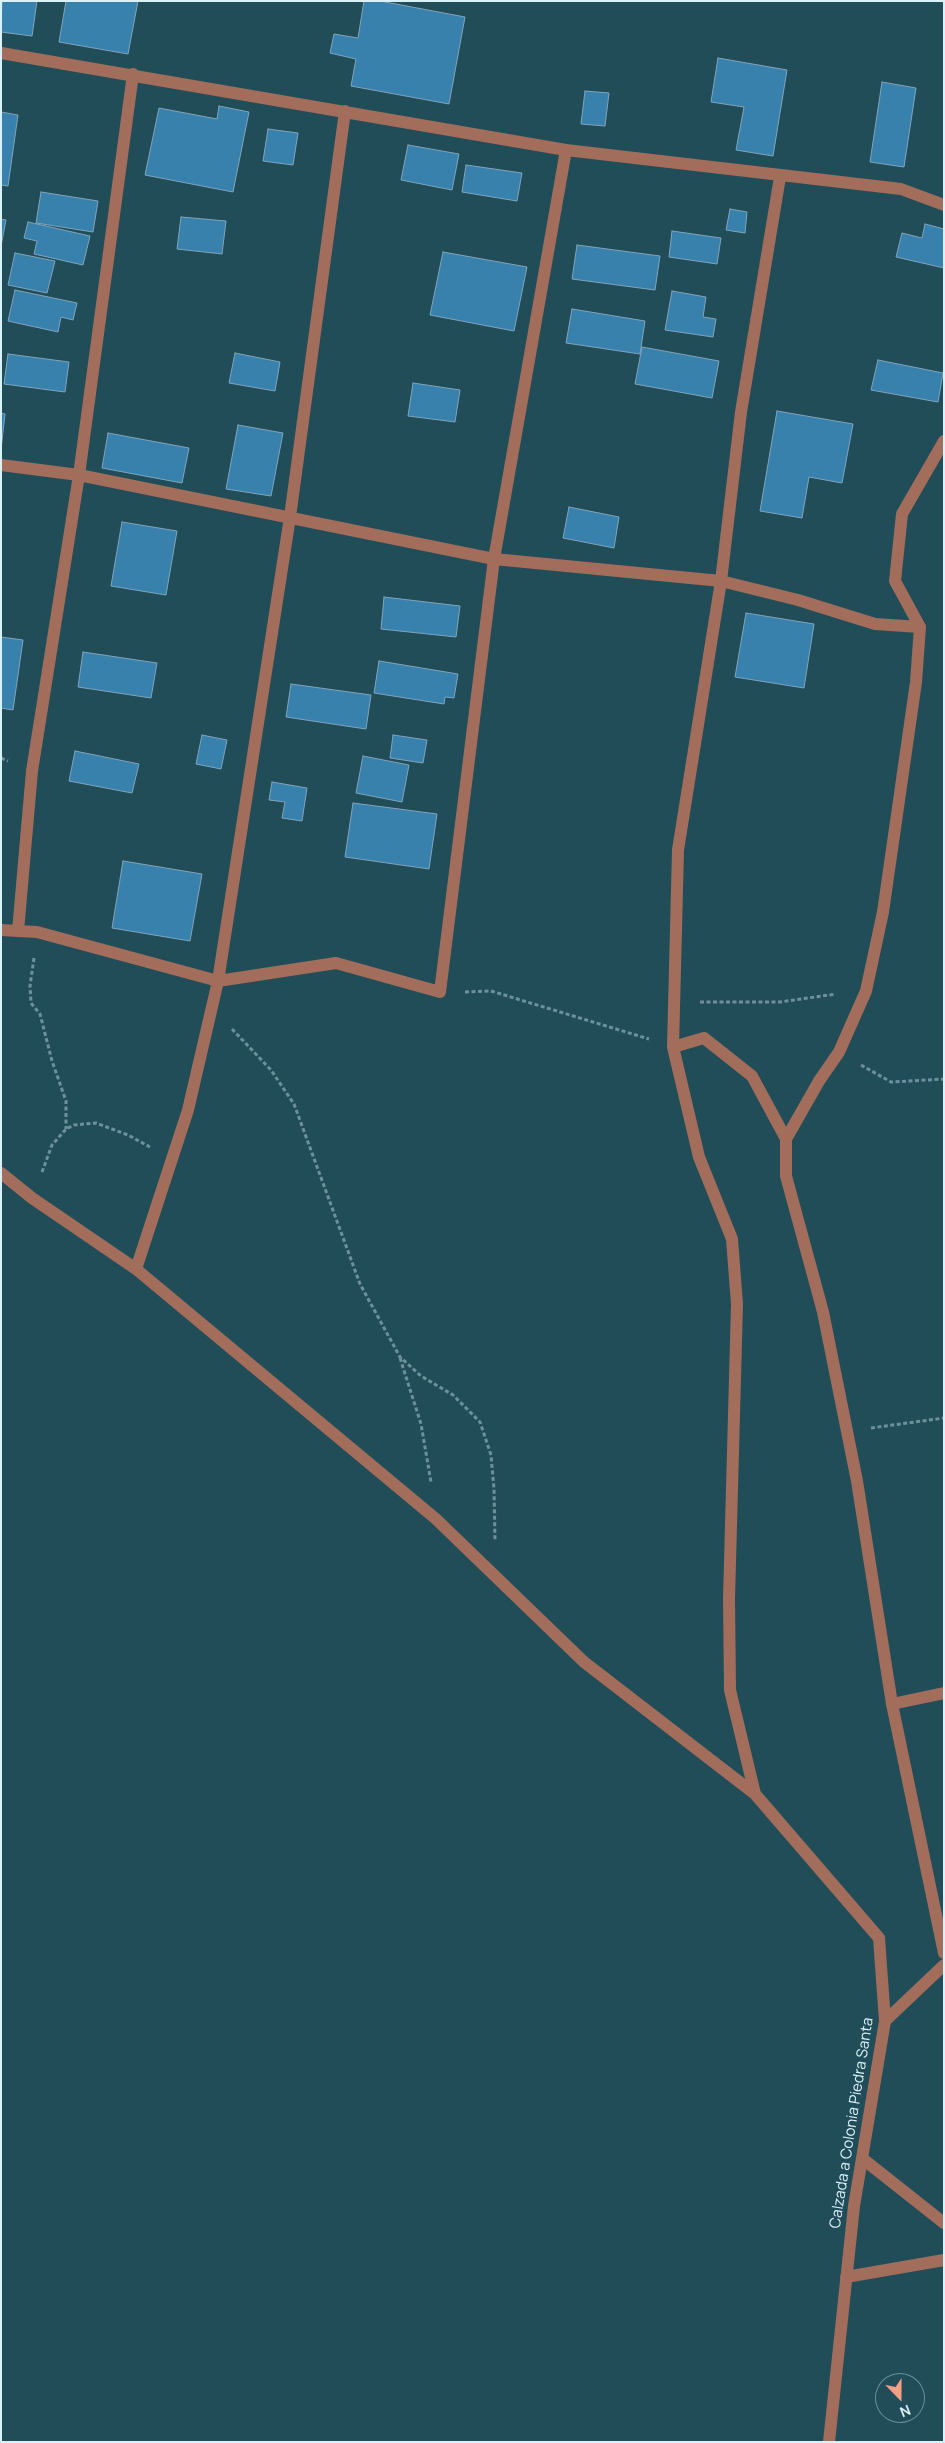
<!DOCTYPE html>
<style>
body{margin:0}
#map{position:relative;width:945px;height:2443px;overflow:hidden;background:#214d59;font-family:Manrope,sans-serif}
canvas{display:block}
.frame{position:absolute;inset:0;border:2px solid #d9f1f8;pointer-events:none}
.north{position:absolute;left:875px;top:2373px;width:50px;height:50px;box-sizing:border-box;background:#214d59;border:1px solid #6b8f99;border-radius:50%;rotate:158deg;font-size:14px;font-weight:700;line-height:20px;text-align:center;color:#d9f1f8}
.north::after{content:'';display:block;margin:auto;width:18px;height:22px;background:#f39f84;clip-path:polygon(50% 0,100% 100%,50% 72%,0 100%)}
</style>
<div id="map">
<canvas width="945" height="2443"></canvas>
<div class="frame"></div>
<div class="north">N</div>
</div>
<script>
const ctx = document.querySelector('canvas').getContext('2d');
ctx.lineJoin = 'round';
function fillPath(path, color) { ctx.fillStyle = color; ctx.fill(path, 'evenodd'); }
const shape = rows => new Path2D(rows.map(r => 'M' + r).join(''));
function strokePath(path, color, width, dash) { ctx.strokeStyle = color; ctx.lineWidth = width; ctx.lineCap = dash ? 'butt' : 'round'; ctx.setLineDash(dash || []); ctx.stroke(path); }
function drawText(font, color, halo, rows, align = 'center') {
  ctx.font = font + ' Manrope,sans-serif'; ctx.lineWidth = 4; ctx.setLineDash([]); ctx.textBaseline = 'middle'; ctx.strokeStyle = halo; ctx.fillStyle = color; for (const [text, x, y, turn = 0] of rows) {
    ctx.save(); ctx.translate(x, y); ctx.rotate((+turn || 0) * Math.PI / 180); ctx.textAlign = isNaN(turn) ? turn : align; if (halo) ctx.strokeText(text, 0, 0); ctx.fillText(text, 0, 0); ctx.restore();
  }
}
const building = shape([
 [2,1,37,1,32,36,1,32,2,1],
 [66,1,138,1,128,54,59,42,66,1],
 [364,1,380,1,465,17,449,104,351,86,356,59,330,53,334,34,358,38,364,1],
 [718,58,787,70,773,156,736,150,744,107,711,102,718,58],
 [882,82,916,88,904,167,870,162,882,82],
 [585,91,609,93,605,126,581,124,585,91],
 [219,106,249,112,233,192,145,175,159,108,217,119,219,106],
 [1,112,18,115,8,186,1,185,1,112],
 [268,129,298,133,293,165,263,161,268,129],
 [408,145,459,154,452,190,401,180,408,145],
 [466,165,522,173,517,201,462,192,466,165],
 [41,192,98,201,93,232,36,223,41,192],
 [730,209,747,212,745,233,726,230,730,209],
 [181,217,226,221,222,254,177,249,181,217],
 [1,219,6,220,1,246,1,219],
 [28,222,90,236,83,265,34,254,37,241,24,238,28,222],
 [925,224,944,229,944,268,896,257,902,233,922,238,925,224],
 [672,231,721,238,717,264,669,257,672,231],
 [577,245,660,256,655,290,572,279,577,245],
 [443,252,527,267,514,331,430,315,443,252],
 [15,253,55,261,47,293,8,285,15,253],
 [15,290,77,303,73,320,61,317,58,332,8,321,15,290],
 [672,291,706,297,703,317,716,319,713,337,665,330,672,291],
 [572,309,645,321,640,354,566,343,572,309],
 [642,347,719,361,712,398,635,384,642,347],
 [235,353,280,362,275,391,229,383,235,353],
 [8,354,69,362,65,392,4,384,8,354],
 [878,360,943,373,938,402,871,390,878,360],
 [413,383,460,390,455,422,408,416,413,383],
 [777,411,853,424,842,483,809,477,802,518,760,511,777,411],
 [1,413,5,414,1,450,1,413],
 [238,425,283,433,271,496,226,489,238,425],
 [108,433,189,448,182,483,102,468,108,433],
 [569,507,619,517,614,548,563,538,569,507],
 [122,522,177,531,166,595,111,586,122,522],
 [384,597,460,606,456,637,381,629,384,597],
 [746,613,814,624,804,688,735,677,746,613],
 [1,637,23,640,13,710,1,708,1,637],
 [83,652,157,663,151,698,78,687,83,652],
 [379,661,458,674,454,698,445,697,444,704,374,693,379,661],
 [291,684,371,695,366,729,286,717,291,684],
 [202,735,227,740,221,769,196,764,202,735],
 [393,735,427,740,423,763,390,758,393,735],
 [75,751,139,764,132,793,69,781,75,751],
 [363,756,409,765,402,802,356,793,363,756],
 [272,782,307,788,302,821,282,818,285,802,269,800,272,782],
 [353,803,437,814,429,869,345,857,353,803],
 [123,861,202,874,190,941,112,928,123,861]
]);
fillPath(building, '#3881ad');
strokePath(building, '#81a4bc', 1);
strokePath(shape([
 [1,758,8,761],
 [34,958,30,986,31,1003,40,1014,52,1061,66,1101,66,1129],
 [465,992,491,991,649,1039],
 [700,1002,780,1002,836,994],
 [232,1029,271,1070,294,1104,360,1284,400,1357,421,1376,453,1395,480,1422,491,1455,494,1489,495,1540],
 [861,1065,891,1082,944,1079],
 [42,1172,52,1145,66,1129,74,1125,96,1123,128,1135,150,1147],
 [400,1358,421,1424,431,1482],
 [871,1428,944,1418]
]), '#6d919b', 3, [4, 2.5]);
strokePath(shape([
 [1,53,566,150,901,189,944,205],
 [944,441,902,514,895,581,920,627,916,682,883,912,866,991,839,1052,819,1081,786,1139,786,1176,823,1312,857,1481,892,1704,944,1953],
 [1,465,79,475,494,559,721,581,798,600,875,624,920,627],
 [1,930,37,932,218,981,336,963,440,992,494,559,566,150],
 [18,931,32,771,79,475,133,74],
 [673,1047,704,1038,752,1076,786,1139],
 [1,1173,32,1198,136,1269,436,1519,584,1662,755,1794,879,1938,885,2021,854,2206,829,2442],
 [136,1269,188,1110,218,981,290,517,345,111],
 [892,1704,944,1693],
 [755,1794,730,1690,729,1599,737,1304,732,1239,699,1157,673,1047,678,850,721,581,741,412,780,177],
 [885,2021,944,1965],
 [863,2159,944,2223],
 [846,2277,944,2260]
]), '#a36d5c', 12);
drawText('15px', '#d9f1f8', '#214d59', [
 ["Calzada a Colonia Piedra Santa",852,2123,-81]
]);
</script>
